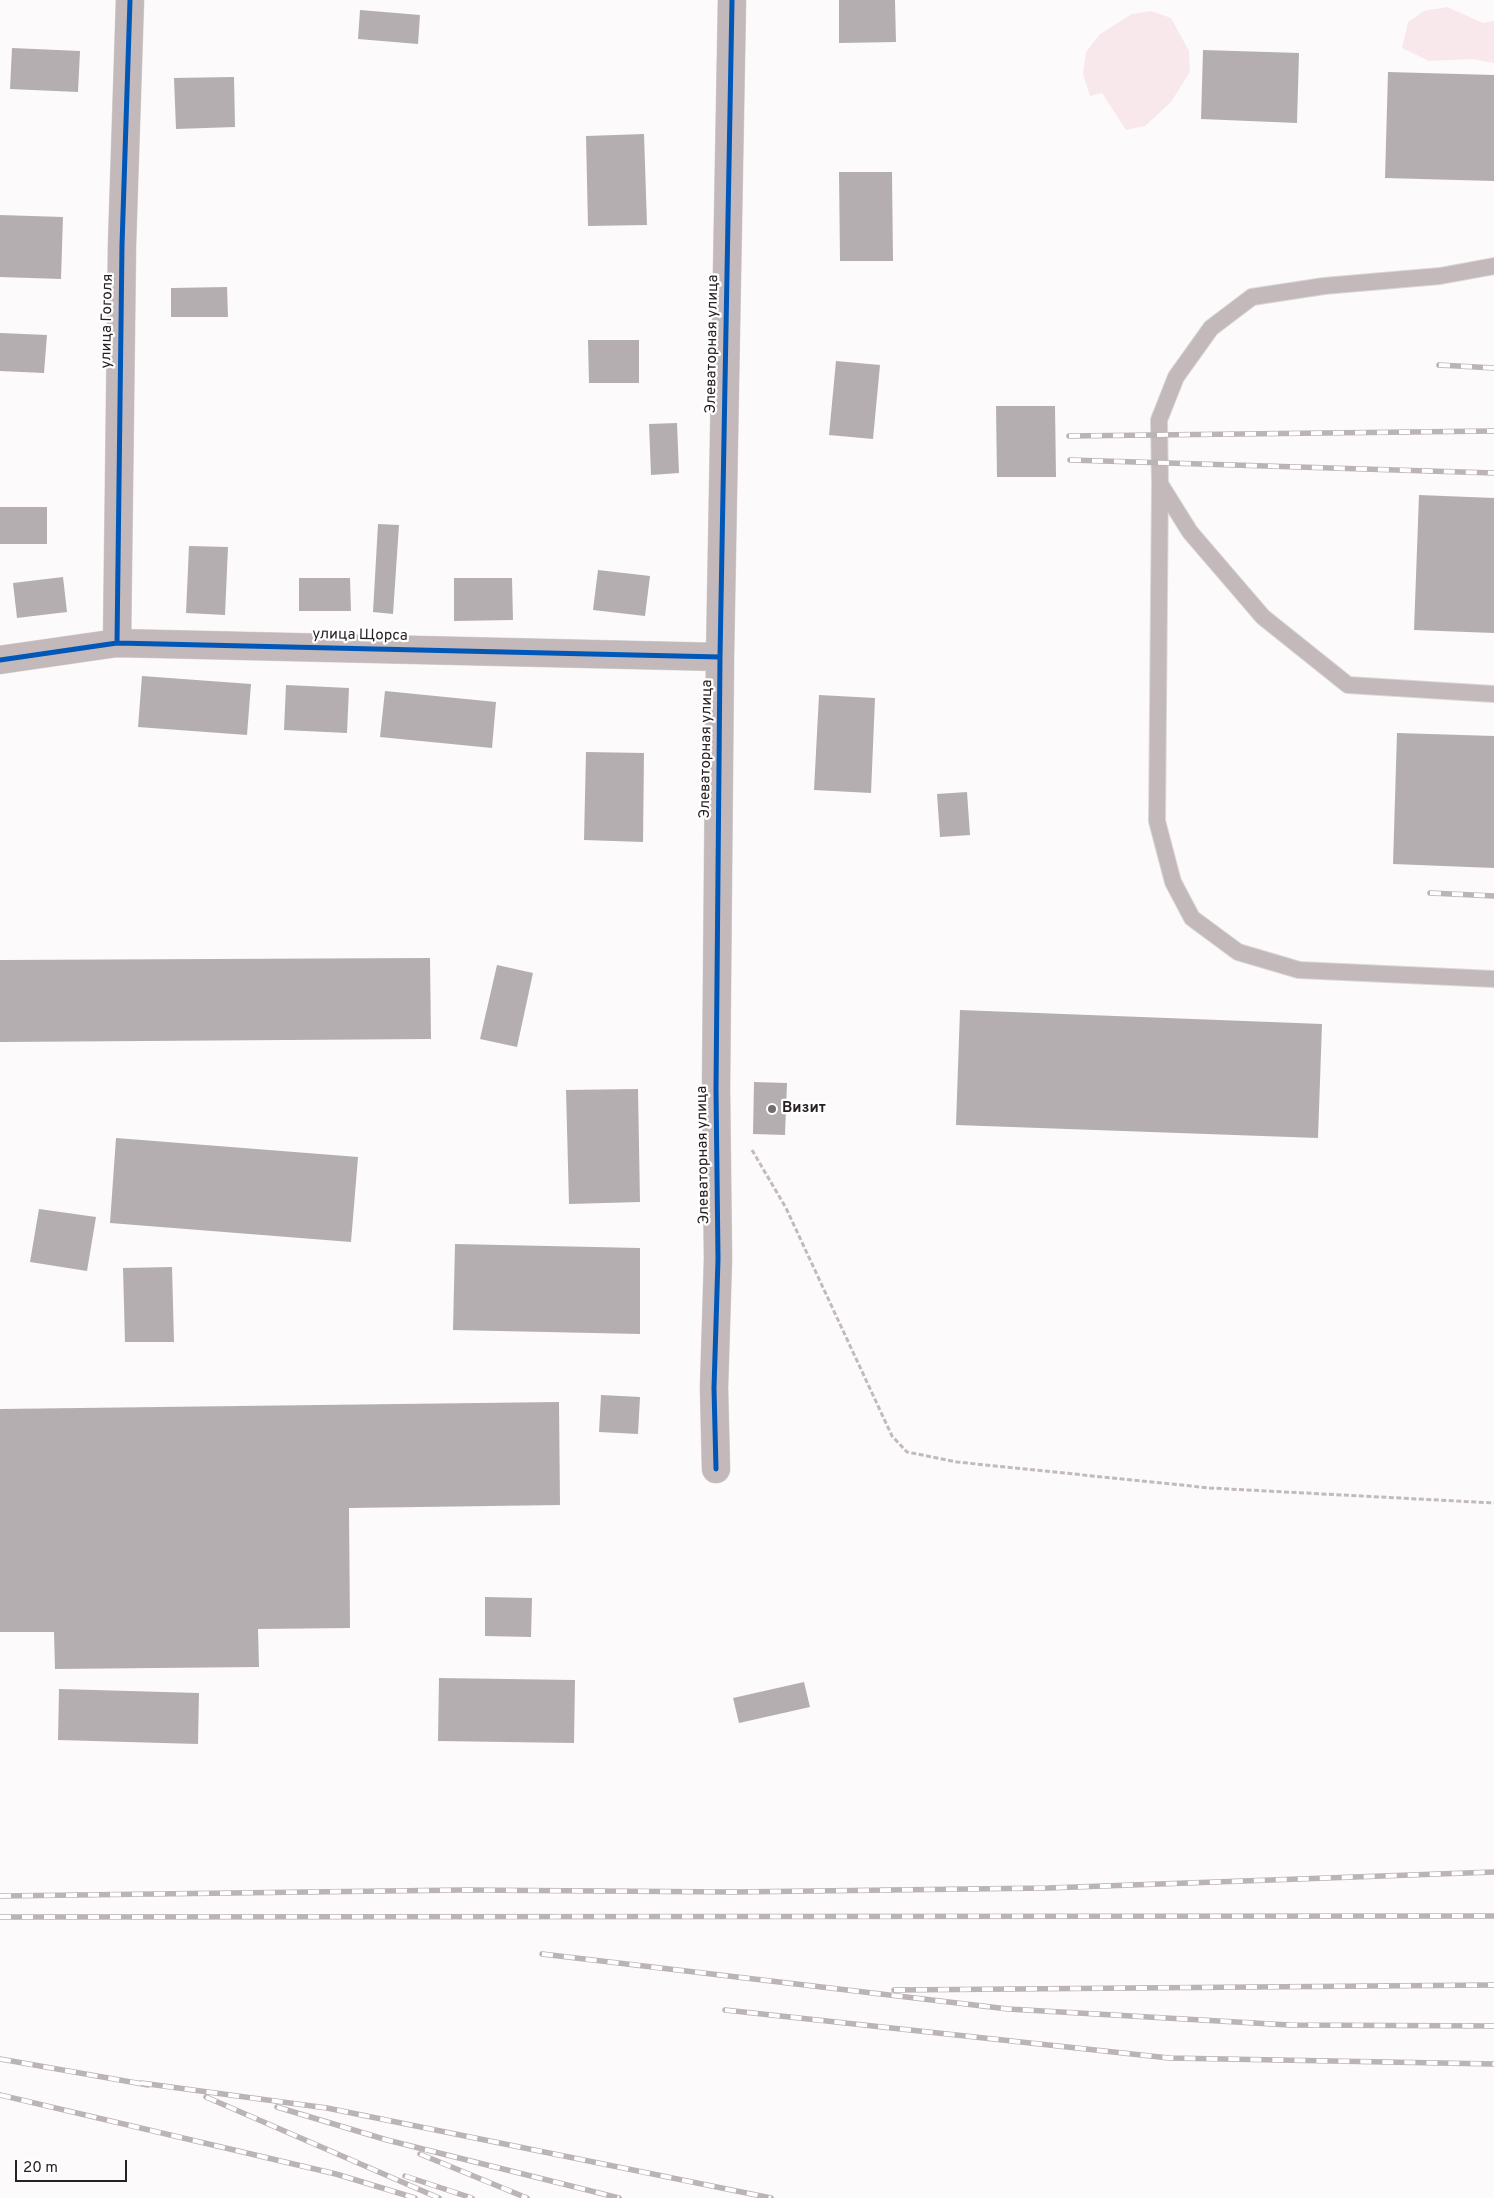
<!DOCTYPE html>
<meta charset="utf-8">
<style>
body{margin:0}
#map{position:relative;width:1494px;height:2198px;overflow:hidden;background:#fdfafb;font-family:Overpass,sans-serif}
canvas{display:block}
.scale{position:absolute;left:15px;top:2160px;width:112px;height:22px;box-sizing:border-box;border:2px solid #292022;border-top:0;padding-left:6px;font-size:15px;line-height:18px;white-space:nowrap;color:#292022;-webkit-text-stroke:4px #fff;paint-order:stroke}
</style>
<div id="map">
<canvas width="1494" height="2198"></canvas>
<div class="scale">20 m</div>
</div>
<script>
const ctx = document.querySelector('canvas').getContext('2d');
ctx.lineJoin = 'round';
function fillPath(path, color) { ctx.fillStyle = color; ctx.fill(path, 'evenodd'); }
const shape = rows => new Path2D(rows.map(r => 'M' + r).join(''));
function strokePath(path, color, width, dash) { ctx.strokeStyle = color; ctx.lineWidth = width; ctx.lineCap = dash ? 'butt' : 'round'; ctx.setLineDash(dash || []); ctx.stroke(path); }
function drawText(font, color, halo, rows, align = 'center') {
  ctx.font = font + ' Overpass,sans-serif'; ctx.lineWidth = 4.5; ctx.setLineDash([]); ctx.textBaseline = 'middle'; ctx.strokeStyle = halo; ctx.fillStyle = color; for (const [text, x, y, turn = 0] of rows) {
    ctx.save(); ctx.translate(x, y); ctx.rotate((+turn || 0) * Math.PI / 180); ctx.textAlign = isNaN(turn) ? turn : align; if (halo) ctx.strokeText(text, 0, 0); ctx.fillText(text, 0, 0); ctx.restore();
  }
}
fillPath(shape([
 [1447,7,1483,23,1494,21,1494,63,1472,59,1429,61,1402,48,1408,22,1424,11],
 [1151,11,1171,18,1189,51,1190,72,1171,102,1145,126,1126,130,1102,93,1090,96,1083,74,1086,52,1100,34,1132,14]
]), '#f8e8ec');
fillPath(shape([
 [839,0,895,0,896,42,839,43],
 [360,10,420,15,418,44,358,39],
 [12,48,80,51,78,92,10,89],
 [1203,50,1299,53,1297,123,1201,119],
 [1388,72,1494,75,1494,181,1385,178],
 [234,77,235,127,176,129,174,78],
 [644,134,647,225,588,226,586,136],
 [839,172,892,172,893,261,840,261],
 [0,215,63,217,61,279,0,277],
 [227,287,228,317,171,317,171,288],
 [0,333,47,335,44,373,0,371],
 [588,340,639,340,639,383,589,383],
 [836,361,880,365,873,439,829,435],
 [996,406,1055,406,1056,477,997,477],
 [677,423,679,473,651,475,649,424],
 [1419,495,1494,498,1494,633,1414,630],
 [0,507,47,507,47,544,0,544],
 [378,524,399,525,393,614,373,612],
 [189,546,228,547,225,615,186,613],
 [598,570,650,576,645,616,593,610],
 [63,577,67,612,17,618,13,583],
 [299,578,350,578,351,611,299,611],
 [454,578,512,578,513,620,454,621],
 [142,676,251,684,247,735,138,727],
 [286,685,349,688,347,733,284,730],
 [385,691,496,702,492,748,380,737],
 [819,695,875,698,871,793,814,790],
 [1397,733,1494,736,1494,868,1393,864],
 [586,752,644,753,643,842,584,840],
 [967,792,970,835,940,837,937,794],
 [430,958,431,1039,0,1042,0,960],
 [497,965,533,973,517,1047,480,1039],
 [960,1010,1322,1024,1318,1138,956,1125],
 [754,1082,787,1083,785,1135,753,1134],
 [638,1089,640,1202,569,1204,566,1090],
 [116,1138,358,1157,351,1242,110,1223],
 [39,1209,96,1217,87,1271,30,1262],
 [455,1244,640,1248,640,1334,453,1330],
 [172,1267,174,1342,125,1342,123,1268],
 [601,1395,640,1397,638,1434,599,1432],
 [559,1402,560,1505,349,1508,350,1628,258,1629,259,1667,55,1669,54,1632,0,1632,0,1409],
 [485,1597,532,1598,531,1637,485,1636],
 [439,1678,575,1680,574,1743,438,1741],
 [804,1682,810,1707,739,1723,733,1698],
 [59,1689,199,1693,198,1744,58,1740]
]), '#b4aeb0');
const service = shape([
 [1494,266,1440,276,1324,286,1252,297,1211,328,1176,377,1159,420,1160,484,1190,532,1263,617,1348,685,1494,694],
 [1160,484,1157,821,1173,882,1192,918,1238,952,1299,970,1494,979]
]);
const minor = shape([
 [117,643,122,245,130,0],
 [0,660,117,643,720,657],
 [716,1469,714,1388,718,1259,716,1089,720,657,732,0]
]);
strokePath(service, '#dad8d8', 18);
strokePath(minor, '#dad8d8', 29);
strokePath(shape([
 [752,1150,786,1208,892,1436,907,1452,957,1462,1210,1488,1494,1503]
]), '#c3babd', 3, [5, 2.5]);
strokePath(service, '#c3b8ba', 16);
strokePath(minor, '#c3b8ba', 28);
const rail = shape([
 [1439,365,1494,368],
 [1069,436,1494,431],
 [1070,460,1494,473],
 [1430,893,1494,896],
 [0,1896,463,1890,734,1892,1048,1888,1494,1872],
 [0,1917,1494,1916],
 [542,1954,1008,2009,1289,2025,1494,2026],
 [894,1990,1494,1985],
 [725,2010,1169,2058,1494,2064],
 [0,2059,148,2085],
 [141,2083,327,2108,771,2198],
 [0,2095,336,2174,415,2198],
 [206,2097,439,2198],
 [277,2107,387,2140,619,2198],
 [420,2154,527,2198],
 [405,2176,472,2198]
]);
strokePath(rail, '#bbb3b5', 5.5);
strokePath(rail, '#fff', 4, [11]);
strokePath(shape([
 [117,643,122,245,130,0],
 [0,660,117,643,720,657],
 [716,1469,714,1388,718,1259,716,1089,720,657,732,0]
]), '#0057b8', 5);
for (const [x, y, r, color] of [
 [772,1109,5,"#736c6e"]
]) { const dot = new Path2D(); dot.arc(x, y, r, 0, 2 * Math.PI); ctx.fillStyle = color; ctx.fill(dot); strokePath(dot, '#fff', 2); }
drawText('15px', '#292022', '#fff', [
 ["улица Гоголя",108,321,-89],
 ["Элеваторная улица",713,344,-89],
 ["улица Щорса",360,636,1],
 ["Элеваторная улица",707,749,-89],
 ["Элеваторная улица",704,1155,-91]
]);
drawText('bold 15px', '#292022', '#fff', [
 ["Визит",782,1109]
], 'left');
</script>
